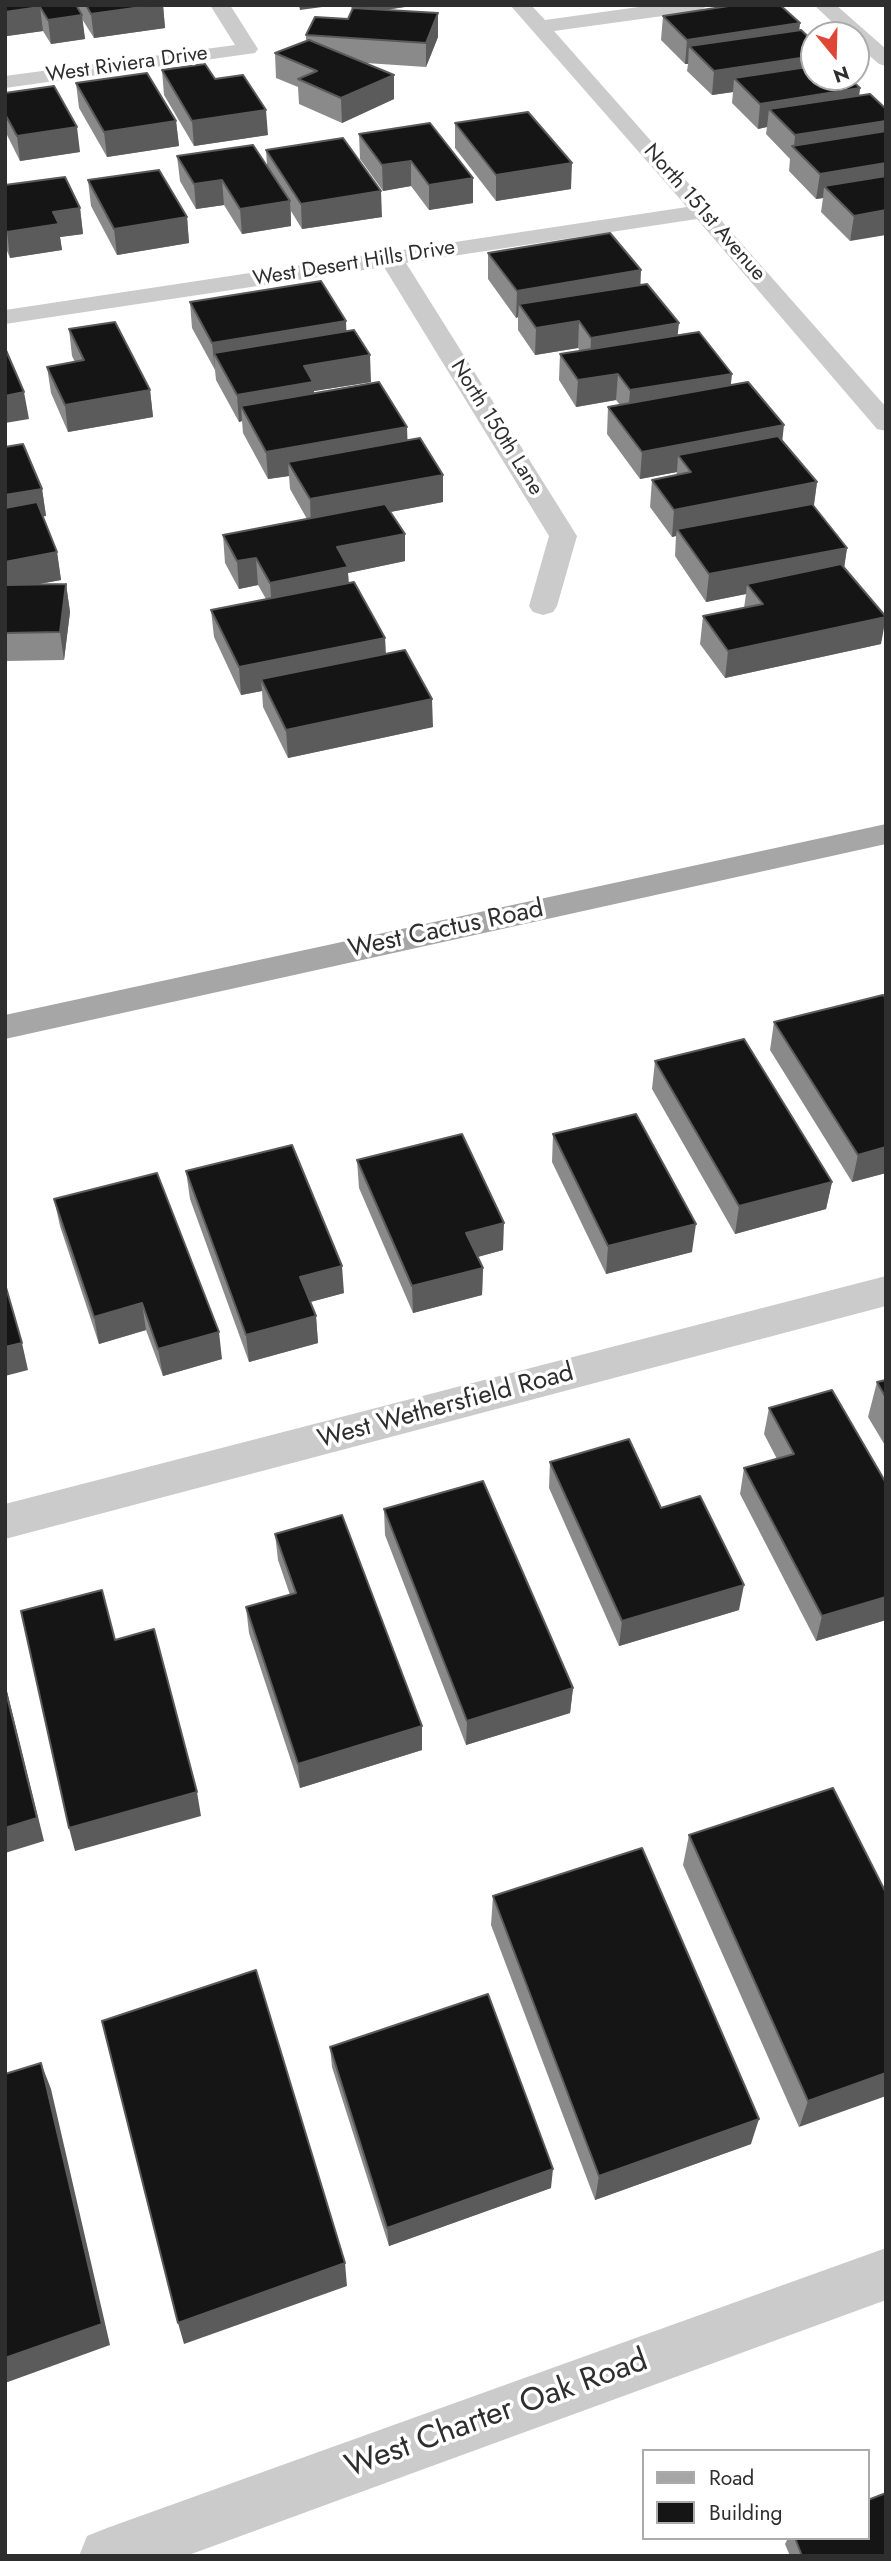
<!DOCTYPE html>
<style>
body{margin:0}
#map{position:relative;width:891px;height:2561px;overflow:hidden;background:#fff;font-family:Jost,sans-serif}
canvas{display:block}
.frame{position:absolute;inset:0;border:7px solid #2e2e2e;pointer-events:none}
.legend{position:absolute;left:642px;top:2449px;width:228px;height:91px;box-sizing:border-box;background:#fff;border:2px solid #ababab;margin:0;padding:9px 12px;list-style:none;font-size:21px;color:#2e2e2e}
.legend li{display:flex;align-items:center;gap:14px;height:35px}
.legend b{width:35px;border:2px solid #ababab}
.north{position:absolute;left:800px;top:21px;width:70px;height:70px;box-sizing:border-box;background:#fff;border:2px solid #ababab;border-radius:50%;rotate:161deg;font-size:19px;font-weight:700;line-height:28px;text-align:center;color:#2e2e2e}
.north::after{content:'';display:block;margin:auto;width:24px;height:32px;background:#df4636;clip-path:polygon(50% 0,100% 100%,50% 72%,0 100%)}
</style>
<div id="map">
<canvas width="891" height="2561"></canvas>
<div class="frame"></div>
<ul class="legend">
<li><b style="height:9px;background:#a6a6a6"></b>Road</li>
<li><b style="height:19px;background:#151515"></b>Building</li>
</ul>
<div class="north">N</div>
</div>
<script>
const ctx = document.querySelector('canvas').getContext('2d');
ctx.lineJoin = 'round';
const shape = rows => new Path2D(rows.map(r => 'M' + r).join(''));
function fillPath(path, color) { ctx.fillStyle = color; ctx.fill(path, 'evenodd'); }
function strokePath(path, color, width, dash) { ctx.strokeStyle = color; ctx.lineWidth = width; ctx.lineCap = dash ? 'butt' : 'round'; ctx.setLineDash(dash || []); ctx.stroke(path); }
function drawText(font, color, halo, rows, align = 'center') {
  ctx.font = font + ' Jost,sans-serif'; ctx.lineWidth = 7; ctx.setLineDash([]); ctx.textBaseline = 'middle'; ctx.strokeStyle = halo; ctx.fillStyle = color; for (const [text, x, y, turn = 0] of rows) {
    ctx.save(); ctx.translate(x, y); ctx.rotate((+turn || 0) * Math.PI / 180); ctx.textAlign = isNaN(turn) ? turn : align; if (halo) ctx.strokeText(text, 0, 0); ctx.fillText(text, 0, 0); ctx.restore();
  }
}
fillPath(shape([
 [210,5,230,5,258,49,255,53,5,88,5,76,235,45,210,5],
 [510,5,531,5,545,20,653,5,709,5,699,11,554,31,886,407,886,431,877,429,697,219,406,263,577,536,557,606,553,612,543,615,533,612,529,606,549,536,384,267,5,324,5,310,687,207,510,5],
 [814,5,836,5,886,49,886,66,879,64,856,44,856,35,846,35,814,5],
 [886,1276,886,1306,5,1539,5,1504,886,1276],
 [886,2248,886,2300,186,2556,79,2556,87,2536,107,2528,886,2248]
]), '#cbcbcb');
fillPath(shape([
 [886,824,886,844,5,1039,5,1015,886,824]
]), '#a6a6a6');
fillPath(shape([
 [5,5,163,5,165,28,94,38,82,19,85,39,51,44,43,31,7,36,5,32],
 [350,5,418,5,386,10,438,13,438,37,426,67,366,63,394,99,342,123,299,104,298,87,276,78,275,53,306,41,306,35,348,19,352,9],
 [663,16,800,23,799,30,814,77,860,88,859,95,886,109,850,241,821,212,823,198,816,199,789,171,790,159,766,134,767,127,758,129,732,103,733,92,712,95,687,71,688,64,685,64,661,40],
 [162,70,215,79,268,135,194,146,164,95],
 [76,83,176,121,179,146,107,157,79,108],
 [5,93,80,152,20,161,5,131],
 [455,123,571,189,496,201,455,148],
 [359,134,473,178,473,203,429,210,411,186,383,191,360,159],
 [266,150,382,217,302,229,291,211,291,226,242,234,224,205,196,209,180,181,177,156,267,165],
 [88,180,187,217,189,243,117,255,91,206],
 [5,185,80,208,83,234,60,237,62,250,10,258,5,246],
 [488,253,641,285,678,335,731,385,782,441,817,482,814,506,847,548,844,567,881,644,725,678,700,644,703,616,744,608,746,594,706,602,675,556,676,536,672,537,650,507,652,480,676,475,677,472,640,479,607,434,608,407,620,405,616,400,576,407,559,380,560,354,580,351,578,348,535,355,518,330,518,317,516,318,488,279],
 [190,302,347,331,371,382,314,391,314,394,407,427,407,440,443,502,390,512,405,534,405,561,348,573,349,583,385,638,386,654,433,727,288,758,263,707,262,691,241,695,214,637,211,610,266,599,258,585,239,589,225,563,223,535,307,519,290,489,289,476,268,479,243,433,242,421,239,422,216,380,215,370,192,328],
 [69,329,150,390,153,417,68,432,51,393,47,367,75,362,72,356],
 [5,447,42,489,46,516,42,516,57,552,61,580,34,585,66,584,70,612,64,660,5,661],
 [886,998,886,1173,852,1182,770,1050,774,1022],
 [655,1061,832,1182,826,1209,735,1234,652,1089],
 [553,1134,692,1252,606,1274,552,1162],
 [357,1160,503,1250,478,1257,483,1268,482,1295,413,1313,359,1188],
 [186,1171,344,1293,310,1302,316,1316,318,1343,249,1362,190,1199],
 [54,1199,222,1359,163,1376,146,1330,99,1344,60,1226],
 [886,1380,886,1447,868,1417,877,1382],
 [769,1408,886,1483,886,1620,816,1641,740,1494,744,1468,777,1459,764,1434],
 [550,1462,661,1508,739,1610,619,1646,549,1488],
 [384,1509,573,1688,570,1713,466,1745,385,1535],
 [275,1534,422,1750,300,1788,249,1633,246,1607,290,1595,278,1560],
 [689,1835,886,1893,799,2127,683,1865],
 [493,1896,751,2144,595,2200,491,1925],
 [330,2047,551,2188,389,2246,332,2067],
 [788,2538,868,2538,886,2556,790,2556,785,2544]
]), '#8a8a8a');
fillPath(shape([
 [156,5,163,5,165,28,94,38,91,14],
 [299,5,337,5,300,10],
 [356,5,418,5,356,14],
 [40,7,43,31,7,36,5,12],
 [438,13,438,37,426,67,426,43],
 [82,15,85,39,51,44,48,20],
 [800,23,797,48,689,46,688,64,685,64,687,40],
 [814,56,814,77,734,78,733,92,712,95,714,71],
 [394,75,394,99,342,123,341,98],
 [860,88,857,113,769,109,767,127,758,129,760,104],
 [266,110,268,135,194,146,192,121],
 [176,121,179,146,107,157,104,132],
 [886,121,886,146,794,148,795,135],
 [77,127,80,152,20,161,17,136],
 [411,161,411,186,383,191,382,165],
 [572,163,571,189,496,201,496,175],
 [886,163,886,188,824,186,823,198,816,199,820,174],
 [473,178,473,203,429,210,429,185],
 [222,180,224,205,196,209,194,184],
 [381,191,382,217,302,229,301,204],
 [290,201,291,226,242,234,240,209],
 [80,208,83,234,60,237,62,250,10,258,7,232,53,212],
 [886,210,886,235,850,241,854,216],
 [187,217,189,243,117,255,114,229],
 [641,270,640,297,519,304,518,317,516,318,517,291],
 [346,321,347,347,214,353,215,370,212,343],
 [579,321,578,348,535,355,536,328],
 [679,323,676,350,590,364,591,338],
 [370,355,371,382,314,391,314,409,241,406,242,421,239,422,237,395,304,366],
 [618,374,616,400,576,407,578,380],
 [732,374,729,401,628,417,630,390],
 [150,390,153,417,68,432,65,405],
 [24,392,29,419,5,423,5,396],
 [784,425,781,452,678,455,677,472,640,479,642,452],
 [407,427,408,454,288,462,289,476,268,479,266,452],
 [443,475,443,502,311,527,310,499],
 [817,482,813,510,677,529,676,536,672,537,674,510],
 [42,489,46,516,5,523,5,495],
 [405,534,405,561,348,573,349,594,272,610,270,583,337,547],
 [847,548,843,576,747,584,746,594,706,602,709,574],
 [57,552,61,580,5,590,5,562],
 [256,558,258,585,239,589,237,561],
 [66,584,70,612,64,660,60,632],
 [886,617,881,644,725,678,728,651],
 [385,638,386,666,261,679,262,691,241,695,239,667],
 [432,699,433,727,288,758,286,730],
 [886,1147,886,1173,852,1182,858,1155],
 [832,1182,826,1209,735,1234,739,1206],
 [504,1223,503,1250,466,1260,466,1233],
 [696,1224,692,1252,606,1274,608,1246],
 [342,1266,344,1293,303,1304,300,1277],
 [483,1268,482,1295,413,1313,412,1286],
 [142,1303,146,1330,99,1344,94,1317],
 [316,1316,318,1343,249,1362,246,1335],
 [219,1332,222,1359,163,1376,158,1349],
 [22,1343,28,1370,5,1376,5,1347],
 [744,1585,739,1610,619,1646,622,1621],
 [886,1597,886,1620,816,1641,822,1616],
 [5,1683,44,1841,5,1853],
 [573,1688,570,1713,466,1745,467,1721],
 [422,1726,422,1750,300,1788,298,1764],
 [197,1792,201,1816,75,1851,69,1828],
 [41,2063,51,2089,110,2345,5,2383,5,2358],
 [886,2073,886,2096,799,2127,808,2101],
 [759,2119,751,2144,595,2200,599,2176],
 [553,2169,551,2188,389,2246,387,2228],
 [345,2263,347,2286,184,2344,178,2323]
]), '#5b5b5b');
const building = shape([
 [5,5,76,5,82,15,48,20,40,7,5,12,5,5],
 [86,5,156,5,91,14,86,5],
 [735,5,780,5,800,23,687,40,663,16,735,5],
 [353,8,438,13,426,43,306,35,315,17,348,19,353,8],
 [801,30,814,42,814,56,714,71,689,46,801,30],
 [309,40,394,75,341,98,298,79,317,71,275,53,309,40],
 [205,64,215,79,243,75,266,110,192,121,162,70,205,64],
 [814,66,814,77,848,77,860,88,760,104,734,78,814,66],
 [147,73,176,121,104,132,76,83,147,73],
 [54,86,77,127,17,136,5,114,5,93,54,86],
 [870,94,886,109,886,121,795,135,769,109,870,94],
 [528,112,572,163,496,175,455,123,528,112],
 [430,123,473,178,429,185,411,161,382,165,359,134,430,123],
 [886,131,886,163,820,174,792,146,886,131],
 [343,138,381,191,301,204,266,150,343,138],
 [253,145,290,201,240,209,222,180,194,184,177,156,253,145],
 [159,170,187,217,114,229,88,180,159,170],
 [886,176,886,210,854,216,824,186,886,176],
 [65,177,80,208,53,212,59,224,7,232,5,229,5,185,65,177],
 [610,233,641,270,517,291,488,253,610,233],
 [321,281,346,321,212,343,190,302,321,281],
 [647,284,679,323,591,338,579,321,536,328,519,304,647,284],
 [115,322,150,390,65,405,47,367,84,360,69,329,115,322],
 [354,330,370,355,304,366,313,382,237,395,214,353,354,330],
 [699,332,732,374,630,390,618,374,578,380,560,354,699,332],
 [5,348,24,392,5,396,5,348],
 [379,382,407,427,266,452,241,406,379,382],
 [748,382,784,425,642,452,608,407,748,382],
 [778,436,817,482,674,510,652,480,691,472,678,455,778,436],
 [420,438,443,475,310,499,288,462,420,438],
 [23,444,42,489,5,495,5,447,23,444],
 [37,502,57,552,5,562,5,508,37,502],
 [385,504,405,534,337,547,348,567,270,583,256,558,237,561,223,535,385,504],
 [812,504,847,548,709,574,677,529,812,504],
 [841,564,886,617,728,651,703,616,763,604,747,584,841,564],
 [354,582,385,638,239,667,211,610,354,582],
 [66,584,60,632,5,633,5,585,66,584],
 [405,650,432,699,286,730,261,679,405,650],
 [883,995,886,998,886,1147,858,1155,774,1022,883,995],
 [744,1039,832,1182,739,1206,655,1061,744,1039],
 [636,1114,696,1224,608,1246,553,1134,636,1114],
 [462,1134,504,1223,466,1233,483,1268,412,1286,357,1160,462,1134],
 [292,1145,342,1266,300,1277,316,1316,246,1335,186,1171,292,1145],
 [157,1173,219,1332,158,1349,142,1303,94,1317,54,1199,157,1173],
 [5,1284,22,1343,5,1347,5,1284],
 [886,1380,886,1398,877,1382,886,1380],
 [832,1390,886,1483,886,1597,822,1616,744,1468,794,1454,769,1408,832,1390],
 [629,1439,661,1508,700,1496,744,1585,622,1621,550,1462,629,1439],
 [483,1481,573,1688,467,1721,384,1509,483,1481],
 [342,1515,422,1726,298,1764,246,1607,296,1593,275,1534,342,1515],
 [102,1590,115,1640,154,1629,197,1792,69,1828,21,1611,102,1590],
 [5,1688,37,1818,5,1828,5,1688],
 [833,1788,886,1893,886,2073,808,2101,689,1835,833,1788],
 [642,1848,759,2119,599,2176,493,1896,642,1848],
 [256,1970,345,2263,178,2323,102,2021,256,1970],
 [488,1994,553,2169,387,2228,330,2047,488,1994],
 [41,2063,102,2324,5,2358,5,2074,41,2063],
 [886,2493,886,2556,802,2556,795,2538,868,2538,868,2500,886,2493]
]);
fillPath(building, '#151515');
strokePath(building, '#5b5b5b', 2);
drawText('21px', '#2e2e2e', '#fff', [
 ["West Riviera Drive",127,65,-8],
 ["North 151st Avenue",704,213,49],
 ["West Desert Hills Drive",354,264,-9],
 ["North 150th Lane",496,428,58]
]);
drawText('26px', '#2e2e2e', '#fff', [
 ["West Cactus Road",446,930,-12],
 ["West Wethersfield Road",446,1407,-15]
]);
drawText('32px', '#2e2e2e', '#fff', [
 ["West Charter Oak Road",497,2415,-20]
]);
</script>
